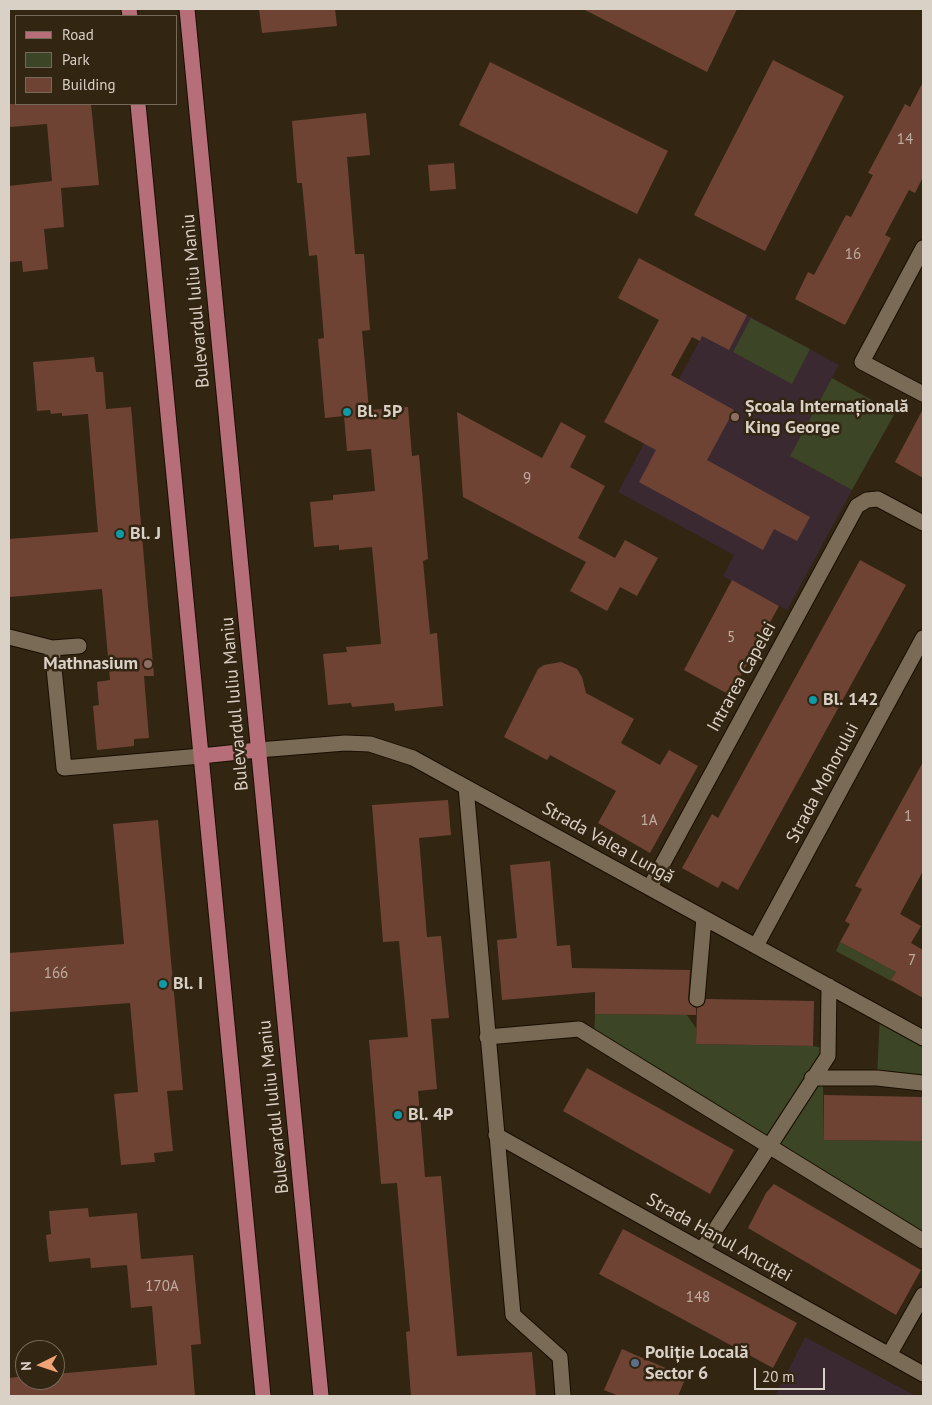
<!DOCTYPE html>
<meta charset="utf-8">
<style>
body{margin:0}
#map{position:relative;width:932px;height:1405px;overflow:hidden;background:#322512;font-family:"PT Sans",sans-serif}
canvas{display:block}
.frame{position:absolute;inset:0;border:10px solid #dad1c6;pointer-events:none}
.legend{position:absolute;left:15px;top:15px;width:162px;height:90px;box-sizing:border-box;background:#322512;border:1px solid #756a5a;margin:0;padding:6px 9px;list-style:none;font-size:15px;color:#dad1c6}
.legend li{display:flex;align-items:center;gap:10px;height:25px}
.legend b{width:25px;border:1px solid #756a5a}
.north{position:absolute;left:15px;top:1340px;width:50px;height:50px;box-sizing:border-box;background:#322512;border:1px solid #756a5a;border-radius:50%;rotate:266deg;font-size:14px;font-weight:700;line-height:20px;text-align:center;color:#dad1c6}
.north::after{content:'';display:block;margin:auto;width:18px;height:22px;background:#efa377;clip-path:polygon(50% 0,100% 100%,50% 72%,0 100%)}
.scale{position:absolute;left:754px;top:1368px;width:71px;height:22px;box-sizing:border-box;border:2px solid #dad1c6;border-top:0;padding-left:6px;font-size:15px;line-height:18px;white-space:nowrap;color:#dad1c6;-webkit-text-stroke:4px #322512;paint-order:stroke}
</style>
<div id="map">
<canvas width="932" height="1405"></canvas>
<div class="frame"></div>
<ul class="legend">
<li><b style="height:6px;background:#b66f79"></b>Road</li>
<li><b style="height:14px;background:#3c4525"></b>Park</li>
<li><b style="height:14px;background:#6f4334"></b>Building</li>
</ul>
<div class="north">N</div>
<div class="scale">20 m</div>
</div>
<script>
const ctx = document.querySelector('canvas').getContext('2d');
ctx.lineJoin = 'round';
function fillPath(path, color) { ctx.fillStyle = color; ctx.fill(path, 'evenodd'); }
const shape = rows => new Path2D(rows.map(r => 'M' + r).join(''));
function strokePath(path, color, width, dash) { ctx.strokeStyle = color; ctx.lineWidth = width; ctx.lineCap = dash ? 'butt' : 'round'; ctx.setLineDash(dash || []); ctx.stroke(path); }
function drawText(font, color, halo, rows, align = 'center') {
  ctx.font = font + ' "PT Sans",sans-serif'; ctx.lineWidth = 5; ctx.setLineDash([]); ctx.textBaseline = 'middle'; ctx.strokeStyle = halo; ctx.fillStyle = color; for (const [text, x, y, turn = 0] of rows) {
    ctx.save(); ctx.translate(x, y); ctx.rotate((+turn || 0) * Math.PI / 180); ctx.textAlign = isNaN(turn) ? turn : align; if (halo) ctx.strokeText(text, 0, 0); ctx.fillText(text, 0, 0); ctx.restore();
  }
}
fillPath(shape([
 [721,301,839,365,790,456,852,490,787,610,723,576,734,555,618,492],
 [805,1337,916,1396,775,1396]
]), '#3b2932');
fillPath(shape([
 [751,318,810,349,792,384,733,352],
 [832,378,895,413,852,490,790,456],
 [840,942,896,972,891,981,836,951],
 [595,1014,687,1015,696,1028,696,1044,813,1046,828,1049,769,1145,594,1038],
 [880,1014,923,1038,923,1102,922,1083,877,1078],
 [810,1081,823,1082,824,1140,923,1141,923,1241,772,1147]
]), '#3c4525');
fillPath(shape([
 [259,9,335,9,337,26,262,33],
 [583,9,737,9,707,72],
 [773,60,844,96,765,251,694,215],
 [490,62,668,151,637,214,459,125],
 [923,82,923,177,915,193,909,190,885,235,891,238,845,325,795,299,808,272,814,275,846,215,851,217,873,175,868,173,905,104,910,107],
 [9,104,91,104,99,185,61,188,64,227,44,229,48,269,23,272,22,261,9,262,9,186,52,181,47,124,9,127],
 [366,113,370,155,347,157,355,254,364,254,370,330,362,331,369,410,408,407,412,456,419,455,428,559,423,561,430,634,437,633,443,706,395,711,394,703,352,707,351,703,328,705,323,654,347,652,346,647,381,644,372,547,339,550,339,545,314,547,310,502,333,500,333,495,375,491,371,449,347,451,344,416,325,418,318,339,324,338,317,255,309,256,302,183,297,183,292,121],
 [454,163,456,189,430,191,428,165],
 [639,258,747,315,729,350,702,336,700,341,692,337,671,375,734,410,707,460,810,517,797,541,774,529,763,550,639,482,656,450,604,422,659,320,618,298],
 [94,357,96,372,103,372,106,409,131,407,154,676,144,676,149,738,134,739,134,746,97,750,93,706,99,705,97,682,110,680,102,589,9,597,9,539,98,532,88,414,62,416,62,413,51,414,50,410,37,411,33,362],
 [923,409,923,478,895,462],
 [457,412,542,458,561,422,586,436,570,467,605,486,578,538,615,558,625,540,658,558,637,596,620,587,607,611,570,591,586,562,463,497],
 [860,560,906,585,738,890,722,881,718,888,682,868,712,814,718,818],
 [732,580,779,606,730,695,684,670],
 [561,662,577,669,582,677,586,693,634,719,621,743,660,765,669,750,698,766,650,853,598,823,616,791,550,755,547,760,504,737,538,669,544,665],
 [923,762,923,871,900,914,921,926,911,943,923,950,923,998,891,980,896,972,840,942,850,924,845,921,862,889,855,886],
 [448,800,451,835,419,838,427,937,441,936,449,1018,431,1019,437,1089,418,1091,425,1177,441,1176,457,1356,532,1352,536,1396,411,1396,406,1332,410,1331,397,1183,381,1184,369,1040,408,1037,399,941,383,942,372,805],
 [158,820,183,1090,167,1091,173,1151,154,1153,155,1162,121,1165,114,1094,138,1092,130,1003,9,1012,9,953,124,944,113,824],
 [550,861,557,946,570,945,572,968,690,970,688,999,689,1003,696,1008,696,1015,595,1014,595,992,502,1000,497,940,517,938,510,865],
 [706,999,814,1001,813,1046,696,1044,697,1008,704,1005],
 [587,1068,734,1150,710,1194,563,1111],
 [824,1095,923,1097,923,1141,824,1140],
 [774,1184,921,1270,896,1315,748,1228,766,1193],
 [88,1208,89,1217,137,1213,141,1259,193,1255,201,1344,191,1345,195,1396,10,1396,9,1378,25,1376,25,1380,55,1380,55,1374,157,1365,152,1306,131,1308,127,1265,91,1268,90,1258,49,1262,46,1235,51,1234,49,1211],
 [623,1229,797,1323,773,1368,599,1274],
 [622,1349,686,1377,678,1396,619,1396,604,1390]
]), '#6f4334');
const minor = shape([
 [923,248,862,362,923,394],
 [9,637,52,648,79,646],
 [52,648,64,768,201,756],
 [258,750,345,743,370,744,413,758,923,1038],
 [466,787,513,1315,560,1357,563,1396],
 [650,887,857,506,867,500,878,499,923,523],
 [756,946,923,638],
 [697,999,704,918],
 [487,1037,579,1029,923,1241],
 [812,1078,877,1078,922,1083],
 [496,1135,923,1374],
 [702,1250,828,1056,829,986],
 [889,1355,923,1295]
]);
const major = shape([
 [129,9,130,16],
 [187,9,321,1396],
 [138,104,263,1396],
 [201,756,258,750]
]);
strokePath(minor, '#190e00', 17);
strokePath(major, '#190e00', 17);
strokePath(minor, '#7a6b56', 15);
strokePath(major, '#b66f79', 15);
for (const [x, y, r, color] of [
 [347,412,5,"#0f9aa8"],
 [735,417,5,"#8d6e63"],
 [120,534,5,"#0f9aa8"],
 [148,664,5,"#8d6e63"],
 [813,700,5,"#0f9aa8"],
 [163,984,5,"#0f9aa8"],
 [398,1115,5,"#0f9aa8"],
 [635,1363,5,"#5c6f8a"]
]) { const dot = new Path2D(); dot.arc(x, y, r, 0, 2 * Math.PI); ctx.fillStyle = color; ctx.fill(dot); strokePath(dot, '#322512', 2); }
drawText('15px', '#bfaea2', null, [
 ["14",905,140],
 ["16",853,255],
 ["9",527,479],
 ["5",731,638],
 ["1",908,817],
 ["1A",649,821],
 ["7",912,961],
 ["166",56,974],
 ["170A",162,1287],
 ["148",698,1298]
]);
drawText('18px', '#dad1c6', '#322512', [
 ["Bulevardul Iuliu Maniu",196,301,-95],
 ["Intrarea Capelei",742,677,-61],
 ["Bulevardul Iuliu Maniu",235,704,-95],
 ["Strada Mohorului",823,783,-62],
 ["Strada Valea Lungă",608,843,29],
 ["Bulevardul Iuliu Maniu",274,1107,-96],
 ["Strada Hanul Ancuței",719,1238,29]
]);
drawText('bold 18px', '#dad1c6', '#322512', [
 ["Școala Internațională",745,407],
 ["King George",745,428],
 ["Bl. 5P",357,412],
 ["Bl. J",130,534],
 ["Mathnasium",138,664,"right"],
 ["Bl. 142",823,700],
 ["Bl. I",173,984],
 ["Bl. 4P",408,1115],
 ["Poliție Locală",645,1353],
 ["Sector 6",645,1374]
], 'left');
</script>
